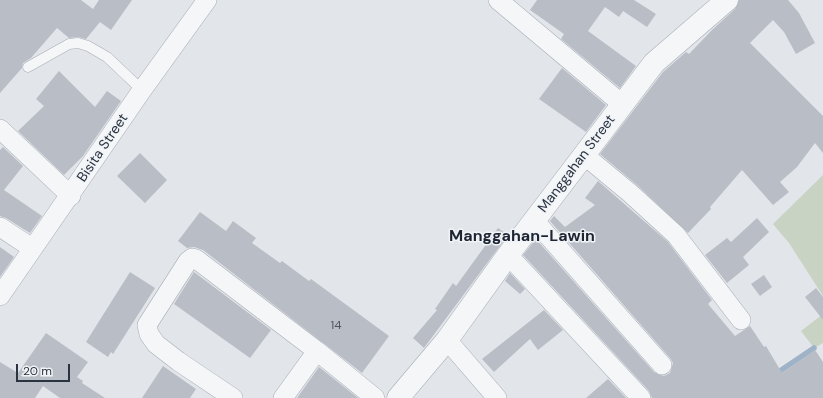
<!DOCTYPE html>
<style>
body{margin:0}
#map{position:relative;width:823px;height:398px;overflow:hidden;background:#e2e5ea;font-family:"DM Sans",sans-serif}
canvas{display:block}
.scale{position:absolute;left:16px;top:364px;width:54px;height:18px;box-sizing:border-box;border:2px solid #2b3341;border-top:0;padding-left:5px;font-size:12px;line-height:14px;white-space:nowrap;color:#2b3341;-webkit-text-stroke:3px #f1f4f7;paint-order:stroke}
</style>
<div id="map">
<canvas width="823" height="398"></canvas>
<div class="scale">20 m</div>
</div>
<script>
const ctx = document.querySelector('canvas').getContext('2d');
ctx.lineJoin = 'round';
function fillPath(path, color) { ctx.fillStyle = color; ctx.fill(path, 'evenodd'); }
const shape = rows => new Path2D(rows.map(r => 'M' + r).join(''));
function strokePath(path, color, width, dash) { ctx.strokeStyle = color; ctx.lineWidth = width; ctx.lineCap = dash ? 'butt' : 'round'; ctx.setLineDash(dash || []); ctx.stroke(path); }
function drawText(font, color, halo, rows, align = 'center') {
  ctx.font = font + ' "DM Sans",sans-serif'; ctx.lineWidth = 3; ctx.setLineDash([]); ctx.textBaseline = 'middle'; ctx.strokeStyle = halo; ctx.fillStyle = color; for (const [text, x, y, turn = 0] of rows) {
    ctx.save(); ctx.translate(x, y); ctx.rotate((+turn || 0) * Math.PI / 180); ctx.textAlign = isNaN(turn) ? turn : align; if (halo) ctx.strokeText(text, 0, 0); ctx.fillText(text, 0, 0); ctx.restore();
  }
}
fillPath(shape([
 [823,175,823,296,789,243,773,224],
 [823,314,823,343,814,348,801,331]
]), '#c8d3c3');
strokePath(shape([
 [774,375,814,348]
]), '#9fb3c8', 5.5);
fillPath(shape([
 [0,0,81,0,93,9,99,0,132,0,111,30,100,22,86,39,78,37,69,38,57,28,31,58,23,63,22,68,0,93],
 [537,0,634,0,656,14,647,27,623,11,619,17,605,7,588,31,636,66,620,88,561,39,564,34,530,10],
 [739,0,788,0,799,13,815,43,796,54,784,32,773,20,750,43,823,116,823,153,815,143,797,167,780,182,789,192,773,205,742,170,710,207,711,209,688,233,637,185,600,154,663,72,686,52,689,54,712,30,735,9],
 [562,68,606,105,586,132,539,99],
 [59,71,95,107,107,91,121,101,83,156,64,175,18,131,44,106,36,99],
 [3,147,23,166,4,190,42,216,30,233,6,218,0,216,0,150],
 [140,153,167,180,145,203,117,176],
 [598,181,668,242,712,300,708,304,735,336,750,326,764,347,766,346,782,373,815,350,823,362,823,398,652,398,649,391,523,255,536,239,654,372,664,376,670,373,673,363,670,358,550,221,554,216,565,227,595,205,585,198],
 [200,212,226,231,233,221,256,238,252,243,280,263,282,261,309,281,311,279,389,336,362,373,203,250,194,247,187,248,178,241],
 [757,218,769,232,743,257,749,265,727,283,705,255,727,238,731,242],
 [498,228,508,235,424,348,413,338,437,310,435,309,453,283,456,286],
 [0,247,14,257,0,277],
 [130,272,155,288,113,354,111,352,108,357,86,342],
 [194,272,271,330,250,358,174,304],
 [510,273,525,289,520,294,505,281],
 [764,275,772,287,760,296,751,284],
 [816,288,823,297,823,320,805,297],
 [544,310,563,330,538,350,530,339,494,372,482,359],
 [46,333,88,362,77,377,83,381,82,383,105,398,60,398,43,386,35,398,0,398,0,362,18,373],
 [163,366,196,389,190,398,142,398],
 [319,367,358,398,297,398],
 [608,379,626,398,586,398]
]), '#b9bec6');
const service = shape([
 [28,67,69,44,78,43,88,46,107,57,142,90]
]);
const minor = shape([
 [498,0,622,104],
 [0,129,71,196],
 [584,155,630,193,676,235,741,320],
 [534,220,662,365],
 [0,227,32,248],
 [508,255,641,398],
 [0,296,142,90,207,0],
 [447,340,497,398],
 [233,398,178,361,156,344,149,334,147,325,188,261,192,258,196,259,317,351,375,398],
 [283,398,317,351]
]);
const tertiary = shape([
 [398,398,447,340,508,255,654,63,727,0]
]);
strokePath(service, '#a7acb4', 11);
strokePath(minor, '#a7acb4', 20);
strokePath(tertiary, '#a7acb4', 23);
strokePath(service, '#f4f6f8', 10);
strokePath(minor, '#f4f6f8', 19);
strokePath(tertiary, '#f4f6f8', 22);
drawText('12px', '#4e5662', null, [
 ["14",336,326]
]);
drawText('14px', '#2b3341', '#f1f4f7', [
 ["Bisita Street",103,148,-56],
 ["Manggahan Street",577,164,-53]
]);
drawText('bold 16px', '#1d2432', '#f1f4f7', [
 ["Manggahan-Lawin",522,237]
]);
</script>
